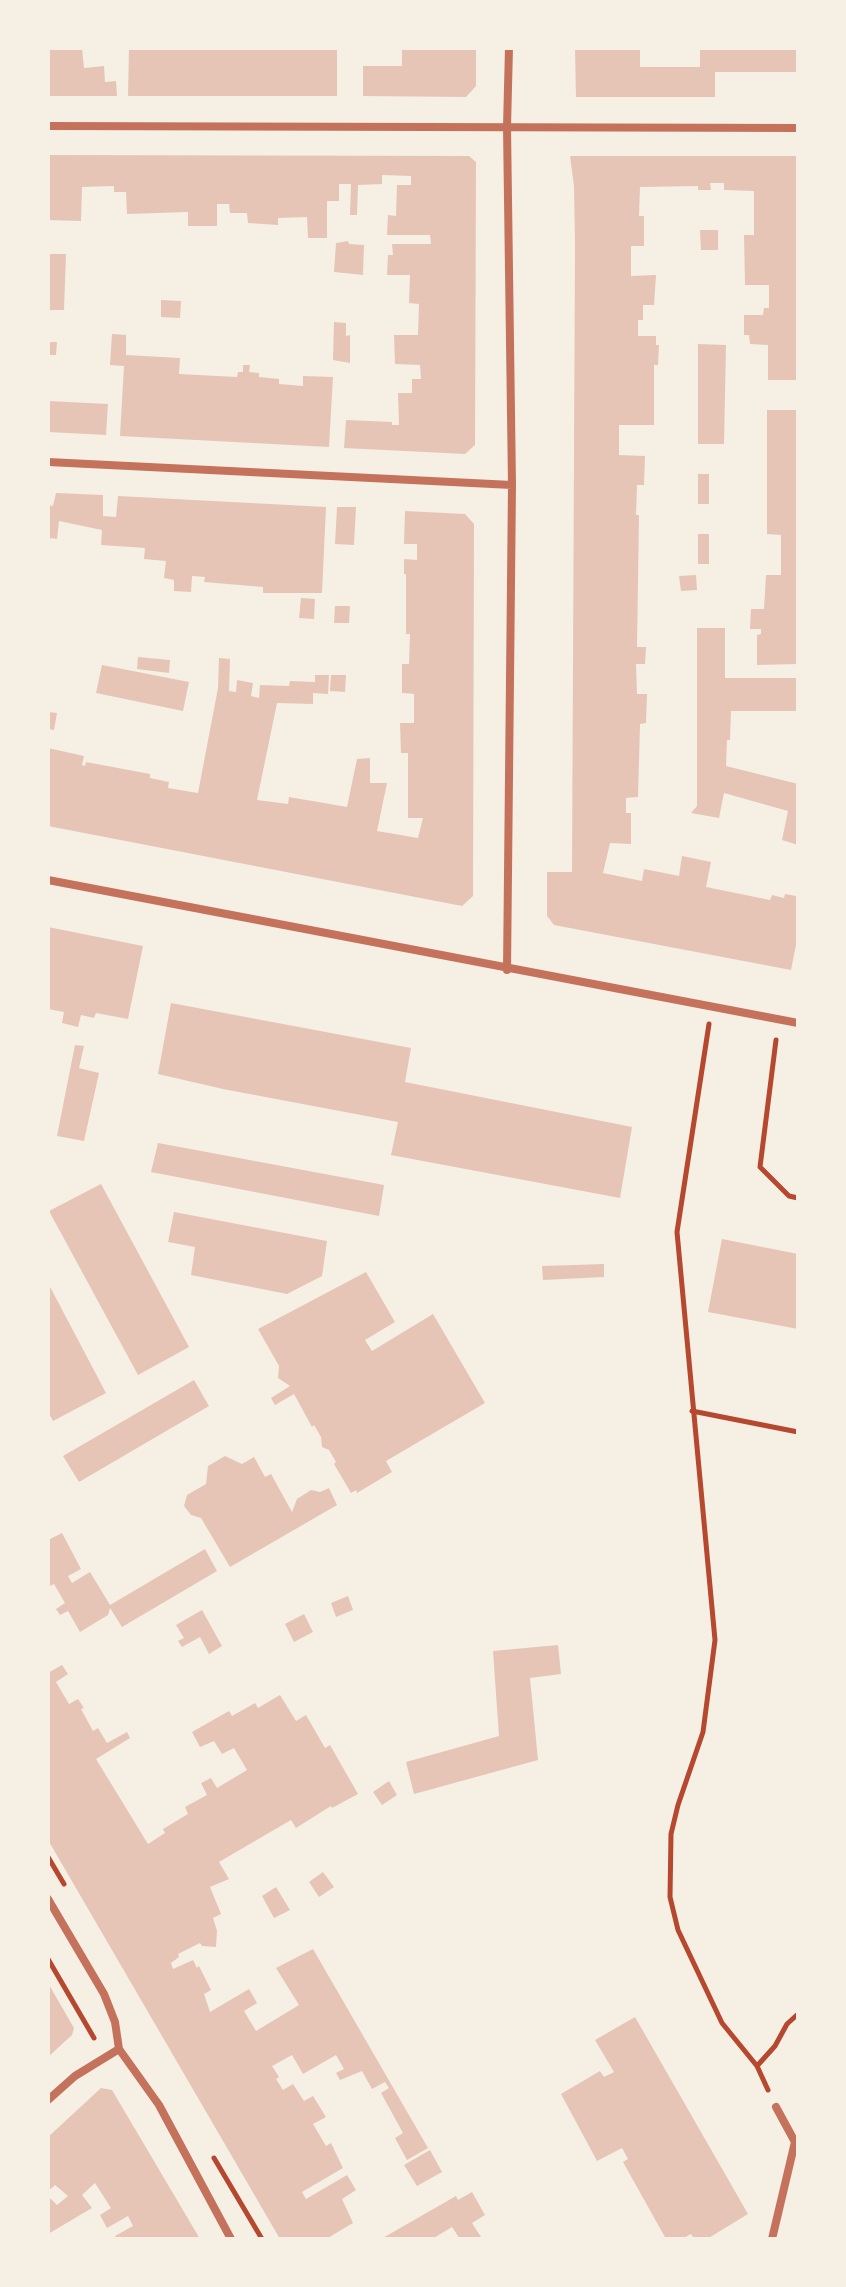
<!DOCTYPE html>
<style>
body{margin:0}
#map{position:relative;width:846px;height:2287px;overflow:hidden;background:#f6efe4;font-family:Inter,sans-serif}
canvas{display:block}
.frame{position:absolute;inset:0;border:50px solid #f6efe4;pointer-events:none}
</style>
<div id="map">
<canvas width="846" height="2287"></canvas>
<div class="frame"></div>
</div>
<script>
const ctx = document.querySelector('canvas').getContext('2d');
ctx.lineJoin = 'round';
function fillPath(path, color) { ctx.fillStyle = color; ctx.fill(path, 'evenodd'); }
const shape = rows => new Path2D(rows.map(r => 'M' + r).join(''));
function strokePath(path, color, width, dash) { ctx.strokeStyle = color; ctx.lineWidth = width; ctx.lineCap = dash ? 'butt' : 'round'; ctx.setLineDash(dash || []); ctx.stroke(path); }
fillPath(shape([
 [48,48,82,48,84,68,104,66,105,82,116,81,117,96,48,96],
 [129,48,337,48,337,96,128,96],
 [402,48,476,48,476,86,466,97,363,96,363,66,402,66],
 [575,48,640,48,640,67,700,67,700,48,798,48,798,72,715,72,715,97,576,97],
 [48,155,469,156,476,162,475,445,465,454,344,448,346,420,392,422,392,425,399,425,398,393,412,393,412,379,421,379,420,365,395,364,394,335,418,335,419,304,409,303,410,275,387,275,388,255,393,255,392,244,431,244,430,235,387,235,388,215,396,216,397,185,411,185,411,176,382,175,382,184,358,185,357,215,350,215,351,184,339,184,339,201,327,201,327,238,308,238,307,217,278,218,278,225,248,223,247,213,230,213,229,204,217,204,217,226,188,226,188,212,127,214,126,192,114,192,114,186,82,187,81,221,48,220],
 [570,156,798,156,798,380,768,380,768,345,750,344,749,335,744,335,744,315,763,315,764,308,769,308,769,285,745,285,744,235,754,235,754,191,724,190,724,183,710,183,711,190,698,190,698,186,640,187,639,216,644,216,644,246,631,246,631,276,656,275,654,305,643,305,643,320,638,320,638,336,656,336,656,345,659,345,658,365,654,365,654,425,619,425,619,455,645,456,644,485,637,485,636,515,639,515,637,647,646,647,645,664,636,664,637,694,647,694,646,723,640,724,638,797,626,798,626,813,631,813,631,844,610,843,603,873,642,881,644,869,679,876,682,856,711,862,706,887,770,900,772,895,784,898,785,894,796,896,798,935,791,970,554,925,547,916,547,872,572,872,575,246,574,186],
 [700,230,718,230,718,250,701,250],
 [348,241,349,244,364,245,363,275,334,272,336,243],
 [48,254,66,254,64,310,48,310],
 [161,300,181,301,180,318,161,317],
 [334,322,346,323,346,336,350,335,350,363,333,360],
 [112,334,126,335,126,355,180,358,179,374,237,377,238,372,243,372,243,365,250,365,249,372,259,373,259,377,279,379,279,384,303,386,303,376,333,377,329,447,120,436,124,366,110,365],
 [48,342,57,342,56,355,48,355],
 [698,344,726,345,724,444,698,444],
 [48,401,108,404,106,435,48,432],
 [767,410,798,410,798,664,757,665,757,635,761,634,761,629,750,629,751,609,764,609,766,575,781,575,781,535,767,534],
 [698,474,709,474,709,504,698,504],
 [56,493,103,495,103,516,116,517,118,496,326,507,322,593,263,593,263,587,204,582,205,577,192,576,191,592,174,591,174,580,164,578,166,561,144,559,145,548,101,545,102,530,59,521,57,539,51,538,48,543,48,505,53,506],
 [337,507,356,507,354,545,335,544],
 [405,511,465,514,474,524,473,896,462,906,48,826,48,748,84,756,82,765,85,766,86,762,150,774,150,778,169,782,168,788,198,793,218,688,219,658,230,659,229,691,236,692,237,680,253,683,251,696,259,698,260,685,289,686,290,681,315,682,315,675,329,675,328,694,313,693,313,704,277,703,257,800,288,804,289,797,347,807,357,759,370,758,370,783,387,783,377,831,418,838,423,818,408,818,408,753,401,753,400,723,414,723,414,694,402,693,402,664,409,664,410,634,406,634,406,574,404,574,404,559,417,560,417,544,404,544],
 [698,534,709,534,709,564,698,564],
 [696,575,697,590,681,591,679,576],
 [301,598,315,599,314,619,299,618],
 [335,606,350,606,349,623,334,623],
 [697,628,725,628,725,678,798,678,798,711,731,711,730,740,727,740,726,766,798,784,798,845,782,840,788,811,724,793,719,818,691,813,697,806],
 [138,657,170,660,169,673,137,669],
 [102,665,189,682,183,711,96,693],
 [331,675,346,675,345,692,330,691],
 [48,712,57,713,54,730,48,729],
 [48,927,143,946,128,1019,96,1013,94,1018,81,1015,78,1027,62,1023,64,1012,48,1009],
 [171,1003,411,1048,405,1082,632,1127,620,1198,391,1155,398,1122,223,1089,158,1074],
 [75,1045,84,1046,79,1068,99,1073,84,1141,57,1136],
 [158,1143,384,1185,379,1216,151,1172],
 [101,1184,189,1347,138,1375,49,1211],
 [174,1212,327,1241,322,1276,287,1294,191,1275,195,1247,168,1242],
 [722,1239,798,1254,798,1329,708,1312],
 [604,1264,604,1277,543,1280,542,1266],
 [366,1272,395,1322,365,1340,372,1351,433,1314,485,1403,386,1461,392,1472,357,1493,356,1490,351,1493,334,1464,336,1462,329,1450,322,1447,321,1437,314,1425,312,1427,294,1394,275,1405,271,1398,290,1386,278,1378,279,1366,258,1329],
 [48,1283,106,1393,53,1421,48,1412],
 [194,1380,209,1406,79,1482,63,1456],
 [225,1456,242,1464,254,1457,265,1477,271,1474,292,1512,297,1499,311,1490,320,1492,329,1488,337,1505,230,1567,201,1518,191,1515,184,1506,187,1495,206,1484,208,1466],
 [62,1533,81,1569,68,1576,72,1583,90,1572,110,1605,205,1549,217,1571,122,1627,110,1608,108,1615,80,1632,68,1611,60,1615,56,1609,65,1603,54,1584,48,1587,48,1540],
 [348,1596,353,1610,336,1617,331,1603],
 [202,1610,222,1646,209,1654,200,1637,182,1647,178,1641,184,1638,176,1625],
 [304,1614,313,1632,294,1642,285,1624],
 [558,1645,561,1674,530,1678,538,1760,414,1794,406,1762,499,1736,493,1651],
 [62,1665,68,1674,56,1682,69,1704,78,1699,84,1708,81,1709,93,1731,98,1728,107,1743,127,1732,130,1738,96,1759,148,1844,165,1833,163,1829,188,1814,185,1807,207,1795,201,1783,211,1778,217,1788,247,1770,234,1748,222,1754,214,1741,200,1747,192,1732,229,1711,232,1716,255,1703,258,1708,280,1695,296,1721,306,1715,325,1748,330,1745,358,1794,332,1808,331,1806,296,1828,291,1820,219,1862,229,1879,210,1887,221,1914,213,1918,217,1931,216,1947,202,1946,200,1943,178,1954,179,1957,171,1963,173,1969,193,1960,197,1968,199,1966,211,1990,204,1994,210,2012,249,1989,257,2003,244,2011,256,2031,299,2005,276,1968,313,1949,428,2148,407,2160,395,2138,403,2133,381,2093,389,2088,385,2082,372,2089,362,2071,340,2080,336,2073,344,2069,336,2055,303,2074,292,2055,274,2065,272,2066,279,2077,276,2079,283,2090,293,2084,304,2101,313,2096,326,2117,313,2124,326,2146,331,2143,343,2168,302,2192,306,2199,347,2175,356,2190,342,2199,353,2223,326,2239,280,2239,48,1840,48,1673],
 [389,1781,397,1795,382,1805,373,1792],
 [323,1872,334,1887,319,1897,309,1882],
 [276,1887,290,1910,274,1918,262,1896],
 [48,1983,74,2028,72,2035,48,2057],
 [635,2017,748,2214,707,2239,694,2239,691,2234,682,2239,666,2239,623,2162,628,2159,622,2148,597,2161,561,2094,600,2071,604,2077,614,2072,595,2040],
 [101,2088,112,2090,200,2239,117,2239,115,2236,133,2226,128,2216,107,2228,100,2215,111,2208,95,2183,82,2195,92,2208,48,2234,48,2196,57,2205,68,2196,55,2185,48,2191,48,2137],
 [430,2150,442,2172,417,2186,404,2165],
 [472,2192,485,2215,472,2223,481,2237,478,2239,460,2239,452,2227,432,2239,381,2239,456,2196,458,2200]
]), '#e6c5b7');
strokePath(shape([
 [709,1024,677,1232,715,1640,703,1732,678,1805,671,1834,670,1897,678,1930,722,2023,757,2066,768,2090],
 [776,1040,760,1167,789,1196,798,1198],
 [692,1411,798,1432],
 [48,1857,64,1884],
 [48,1959,94,2038],
 [757,2066,775,2046,787,2024,798,2014],
 [214,2158,262,2239]
]), '#b5482f', 5);
strokePath(shape([
 [48,126,798,128],
 [48,462,512,485],
 [48,880,798,1023],
 [507,970,512,485,507,127,509,48],
 [48,1899,104,1994,115,2022,119,2049,159,2105,231,2239],
 [48,2100,75,2076,119,2049],
 [772,2239,795,2142,776,2107]
]), '#c5725c', 8);
</script>
